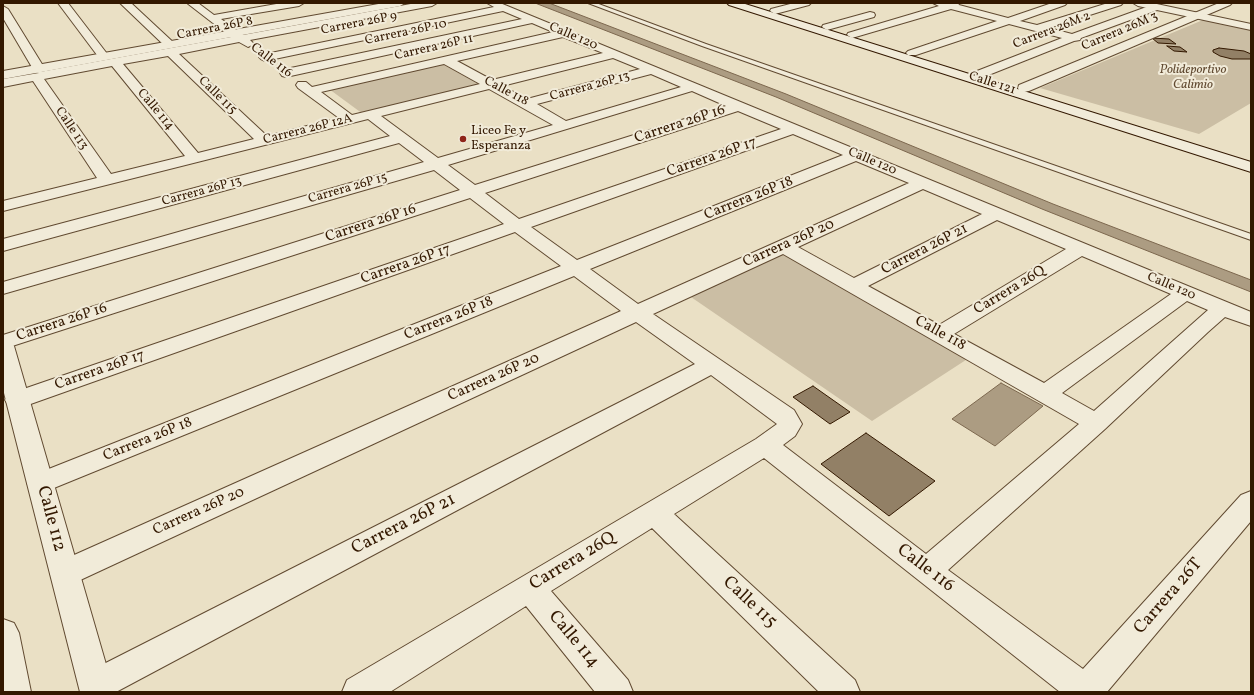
<!DOCTYPE html>
<style>
body{margin:0}
#map{position:relative;width:1254px;height:695px;overflow:hidden;background:#eae0c5;font-family:Vollkorn,serif}
canvas{display:block}
.frame{position:absolute;inset:0;border:4px solid #331800;pointer-events:none}
</style>
<div id="map">
<canvas width="1254" height="695"></canvas>
<div class="frame"></div>
</div>
<script>
const ctx = document.querySelector('canvas').getContext('2d');
ctx.lineJoin = 'round';
function fillPath(path, color) { ctx.fillStyle = color; ctx.fill(path, 'evenodd'); }
const shape = rows => new Path2D(rows.map(r => 'M' + r).join(''));
function strokePath(path, color, width, dash) { ctx.strokeStyle = color; ctx.lineWidth = width; ctx.lineCap = dash ? 'butt' : 'round'; ctx.setLineDash(dash || []); ctx.stroke(path); }
function drawText(font, color, halo, rows, align = 'center') {
  ctx.font = font + ' Vollkorn,serif'; ctx.lineWidth = 4; ctx.setLineDash([]); ctx.textBaseline = 'middle'; ctx.strokeStyle = halo; ctx.fillStyle = color; for (const [text, x, y, turn = 0] of rows) {
    ctx.save(); ctx.translate(x, y); ctx.rotate((+turn || 0) * Math.PI / 180); ctx.textAlign = isNaN(turn) ? turn : align; if (halo) ctx.strokeText(text, 0, 0); ctx.fillText(text, 0, 0); ctx.restore();
  }
}
fillPath(shape([
 [1203,20,1251,30,1251,103,1199,134,1040,88],
 [445,63,484,84,363,114,329,89],
 [786,250,972,356,872,421,688,295]
]), '#cbbea4');
const water = shape([
 [535,3,549,3,786,94,1053,204,1251,280,1251,292,1042,209,776,97,535,3],
 [1001,383,1043,406,995,446,952,419,1001,383]
]);
fillPath(water, '#ac9c82');
strokePath(water, '#7c674e', 1);
const building = shape([
 [1152,38,1169,39,1176,44,1158,43,1152,38],
 [1167,46,1180,47,1187,52,1174,51,1167,46],
 [1219,48,1244,51,1251,54,1251,59,1232,59,1220,56,1213,52,1213,50,1219,48],
 [813,386,850,412,830,424,793,397,813,386],
 [866,433,935,481,889,516,821,464,866,433]
]);
fillPath(building, '#928066');
strokePath(building, '#331800', 1);
const service = shape([
 [588,3,596,3,706,44,1251,234,1251,240,702,46,588,3]
]);
const minor = shape([
 [58,3,68,3,108,55,110,57,108,59,100,59,58,3],
 [120,3,131,3,174,43,176,45,174,47,166,47,120,3],
 [187,3,198,3,214,15,282,3,304,3,299,6,221,19,243,35,416,3,437,3,432,6,250,40,254,44,248,47,239,42,179,54,267,136,339,118,298,88,296,85,298,82,306,82,312,87,553,32,532,23,286,77,282,76,280,73,282,70,286,69,522,19,503,11,265,61,261,59,259,57,261,55,494,7,487,3,500,3,1251,312,1251,326,1225,317,1208,332,1105,429,948,570,1083,669,1241,495,1251,491,1251,521,1107,692,1060,692,764,458,674,514,855,680,860,692,819,692,652,528,551,591,628,680,633,692,595,692,526,606,390,692,342,692,347,680,756,439,777,424,711,375,116,692,82,692,79,685,84,674,695,364,636,322,76,582,65,586,54,582,50,573,54,564,621,311,574,276,49,490,40,493,31,490,27,483,31,476,561,266,515,232,25,406,17,408,9,406,5,400,9,394,504,224,470,198,3,349,3,335,460,190,434,170,3,294,3,282,424,162,399,143,3,251,3,239,390,136,368,119,3,211,3,201,97,178,33,81,3,87,3,79,39,73,35,72,33,69,3,18,3,6,8,9,45,69,40,72,231,37,187,3],
 [563,37,603,53,492,80,457,61,563,37],
 [168,56,254,139,198,153,123,64,168,56],
 [613,58,640,69,527,99,502,86,613,58],
 [444,64,480,84,352,115,321,92,444,64],
 [112,66,185,156,111,174,44,79,112,66],
 [651,74,681,87,566,121,537,104,651,74],
 [489,89,553,125,438,158,381,116,489,89],
 [692,91,726,106,475,185,448,165,692,91],
 [738,111,781,129,519,219,485,193,738,111],
 [793,134,843,155,577,260,531,227,793,134],
 [856,161,909,183,638,304,590,269,856,161],
 [923,189,982,214,854,278,798,247,923,189],
 [997,220,1066,249,939,325,868,286,997,220],
 [783,254,1079,424,926,554,783,445,795,436,802,424,794,410,653,314,783,254],
 [1082,256,1171,294,1044,383,954,334,1082,256],
 [1187,301,1208,310,1094,411,1062,393,1187,301],
 [794,3,811,3,809,5,775,14,770,11,771,9,794,3],
 [933,3,958,3,959,5,1008,18,1052,3,1067,3,1065,5,1020,21,1037,25,1108,3,1123,3,1121,5,1049,28,1072,34,1152,5,1156,4,1161,7,1160,9,1081,38,1080,40,1074,41,981,78,977,77,975,74,977,71,1062,38,1009,24,916,55,908,55,906,53,908,51,997,21,951,9,852,38,847,35,848,33,939,6,933,3],
 [1219,3,1232,3,1230,5,1029,91,1024,92,1019,91,1018,88,1019,85,1219,3],
 [870,12,874,13,875,15,874,17,827,30,822,27,823,25,870,12]
]);
const tertiary = shape([
 [384,3,405,3,400,6,3,79,3,71,384,3],
 [1133,3,1152,3,1251,24,1251,30,1138,6,1133,3],
 [3,339,11,341,14,346,114,692,80,692,3,389,3,339],
 [3,619,14,623,19,633,31,692,3,692,3,619]
]);
const secondary = shape([
 [727,3,742,3,1251,162,1251,172,729,5,727,3]
]);
strokePath(service, '#614a31', 2);
strokePath(minor, '#614a31', 2);
strokePath(tertiary, '#614a31', 2);
strokePath(secondary, '#331800', 2);
fillPath(service, '#f1ebd9');
fillPath(minor, '#f1ebd9');
fillPath(tertiary, '#f1ebd9');
fillPath(secondary, '#f1ebd9');
for (const [x, y, r, color] of [
 [463,139,4,"#8f2418"]
]) { const dot = new Path2D(); dot.arc(x, y, r, 0, 2 * Math.PI); ctx.fillStyle = color; ctx.fill(dot); strokePath(dot, '#f1ebd9', 1.5); }
drawText('13px', '#331800', '#f1ebd9', [
 ["Carrera 26P 9",359,24,-11],
 ["Carrera 26P 8",215,29,-11],
 ["Carrera 26M 2",1052,31,-21],
 ["Carrera 26M 3",1120,32,-23],
 ["Carrera 26P 10",406,33,-12],
 ["Calle 120",573,37,23],
 ["Carrera 26P 11",434,48,-13],
 ["Calle 116",271,61,37],
 ["Calle 121",992,84,18],
 ["Carrera 26P 13",590,87,-15],
 ["Calle 118",506,92,28],
 ["Calle 115",217,96,44],
 ["Calle 114",155,110,50],
 ["Calle 113",71,129,56],
 ["Carrera 26P 12A",308,130,-14],
 ["Calle 120",872,162,23],
 ["Carrera 26P 15",348,189,-16],
 ["Carrera 26P 13",202,192,-15],
 ["Calle 120",1171,287,23]
]);
drawText('italic 13px', '#614a31', '#f1ebd9', [
 ["Polideportivo",1193,71],
 ["Calimio",1193,86]
]);
drawText('13px', '#331800', '#f1ebd9', [
 ["Liceo Fe y",471,132],
 ["Esperanza",471,147]
], 'left');
drawText('15px', '#331800', '#f1ebd9', [
 ["Carrera 26P 16",680,125,-18],
 ["Carrera 26P 17",712,158,-19],
 ["Carrera 26P 18",749,199,-22],
 ["Carrera 26P 16",371,224,-18],
 ["Carrera 26P 20",789,244,-24],
 ["Carrera 26P 21",925,250,-27],
 ["Carrera 26P 17",406,265,-19],
 ["Carrera 26Q",1010,291,-31],
 ["Carrera 26P 18",449,319,-22],
 ["Carrera 26P 16",62,323,-18],
 ["Calle 118",940,334,29],
 ["Carrera 26P 17",100,371,-19],
 ["Carrera 26P 20",494,378,-24],
 ["Carrera 26P 18",148,440,-22],
 ["Carrera 26P 20",199,512,-24]
]);
drawText('18px', '#331800', '#f1ebd9', [
 ["Calle 112",50,519,75],
 ["Carrera 26P 21",404,525,-27],
 ["Carrera 26Q",573,562,-31],
 ["Calle 116",925,569,37],
 ["Carrera 26T",1169,597,-49],
 ["Calle 115",749,603,43],
 ["Calle 114",573,640,50]
]);
</script>
